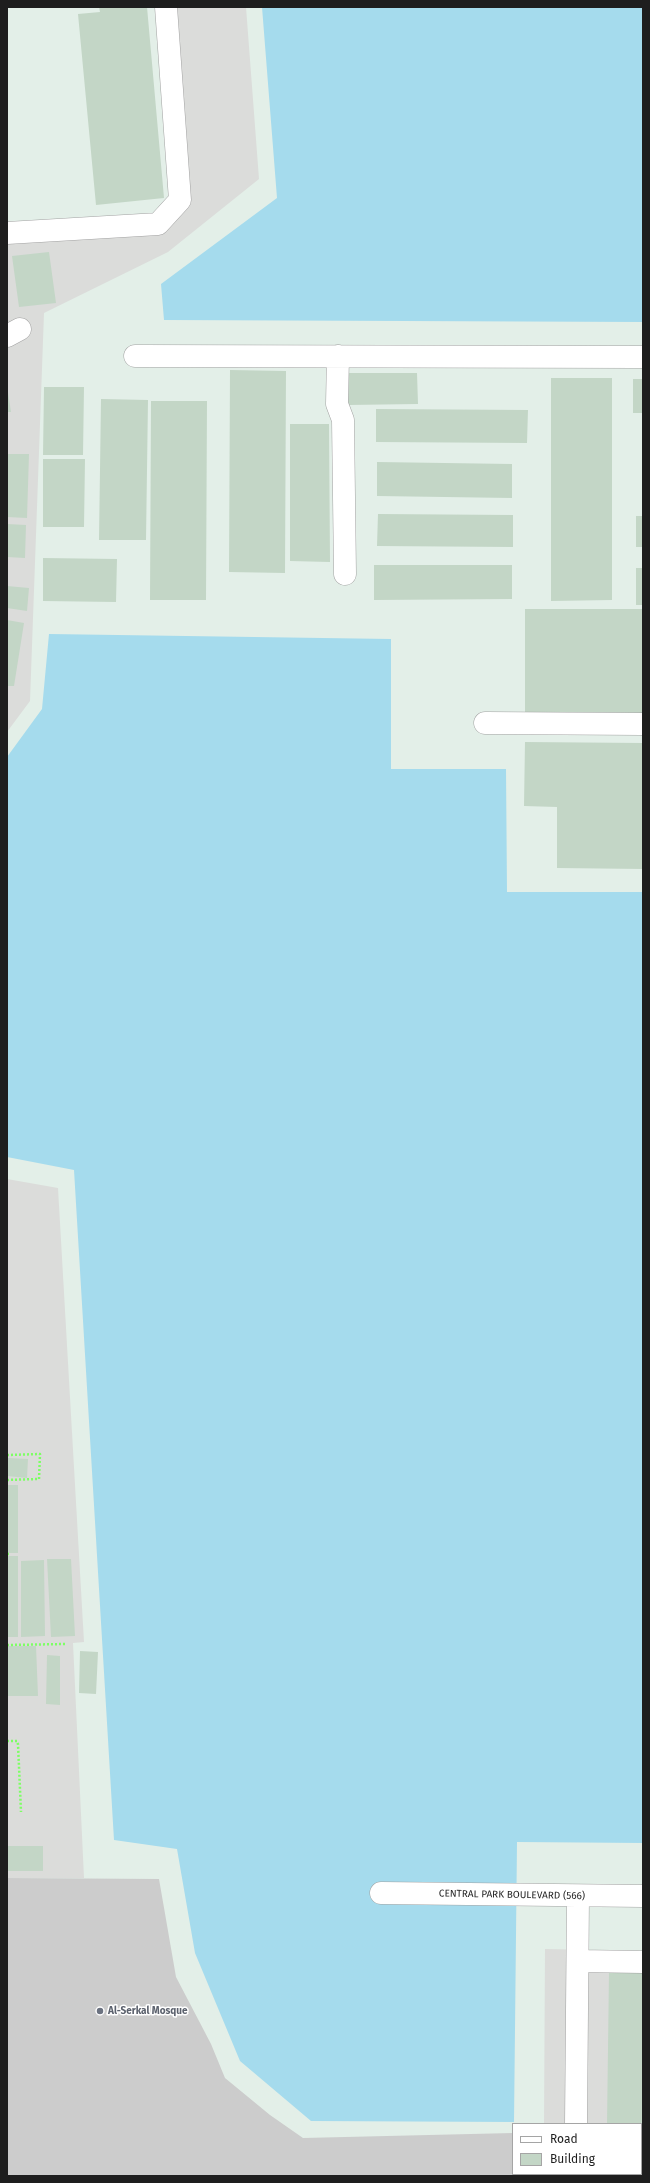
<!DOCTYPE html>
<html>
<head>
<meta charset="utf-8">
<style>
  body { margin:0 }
  #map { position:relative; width:650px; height:2183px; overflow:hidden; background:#e3efe8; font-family:"Fira Sans",sans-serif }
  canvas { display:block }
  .frame { position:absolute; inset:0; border:8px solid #1e1e1e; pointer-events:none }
  .legend { position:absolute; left:512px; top:2123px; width:130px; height:52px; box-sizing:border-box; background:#fff; border:1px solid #a5a5a5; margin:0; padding:5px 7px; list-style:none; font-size:12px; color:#1e1e1e }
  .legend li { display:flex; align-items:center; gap:8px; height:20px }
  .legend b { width:20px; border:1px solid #a5a5a5 }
</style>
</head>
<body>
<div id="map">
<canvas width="650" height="2183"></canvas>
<div class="frame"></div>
<ul class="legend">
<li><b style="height:5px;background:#fff"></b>Road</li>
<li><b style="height:11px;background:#c3d6c6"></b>Building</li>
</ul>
</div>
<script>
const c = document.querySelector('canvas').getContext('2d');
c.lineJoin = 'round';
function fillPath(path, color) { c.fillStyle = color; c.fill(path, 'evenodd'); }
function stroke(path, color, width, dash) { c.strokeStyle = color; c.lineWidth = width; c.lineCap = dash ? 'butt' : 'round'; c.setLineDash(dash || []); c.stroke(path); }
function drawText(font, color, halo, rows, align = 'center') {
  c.font = font + ' "Fira Sans",sans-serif'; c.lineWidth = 3; c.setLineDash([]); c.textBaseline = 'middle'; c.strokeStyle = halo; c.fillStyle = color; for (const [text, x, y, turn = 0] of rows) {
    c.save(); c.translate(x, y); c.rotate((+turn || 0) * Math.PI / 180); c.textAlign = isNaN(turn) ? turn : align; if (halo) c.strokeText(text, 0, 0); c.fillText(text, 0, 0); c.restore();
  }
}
fillPath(new Path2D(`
  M171,7H246L259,179L168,252L44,313L30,701L7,732V231L165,227L186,204Z
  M7,1179L58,1188L84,1642L73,1643L84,1878H7Z
  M545,1949L643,1951V2176H544V2174H641V2124H544Z`), '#dbdcda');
fillPath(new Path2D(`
  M7,1878L159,1879L176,1977L211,2044L225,2078L270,2115L303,2138L513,2133V2174H544V2176H7Z`), '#ccc');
fillPath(new Path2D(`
  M262,7H643V322L164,320L161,284L277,198Z
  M49,634L391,639V769H506L507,892H643V1843L517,1842L514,2122L311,2121L240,2061L195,1953L177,1849L114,1840L74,1170L7,1157V757L42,709Z`), '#a5dbed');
fillPath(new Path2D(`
  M99,7H147L164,198L96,205L78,14L100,12Z
  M49,252L56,303L19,307L12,256Z
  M230,370L286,371L285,573L229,572Z
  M348,373H417L418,404L348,405Z
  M551,378H612V600L551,601Z
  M633,379H643V413H633Z
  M7,386L11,412H7Z
  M44,387H84L83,455H43Z
  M101,399L148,400L146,540H99Z
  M151,401H207L206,600H150Z
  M376,409L528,410L527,443L376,442Z
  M290,424H329L330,562L290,561Z
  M7,454H29L27,518L7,517Z
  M43,459H85L84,527H43Z
  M377,462L512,464V498L377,496Z
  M378,514L513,515V547L377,546Z
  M636,516H643V547H636Z
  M7,524L26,525L25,558L7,557Z
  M43,558L117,559L116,602L43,601Z
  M374,565H512V599L374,600Z
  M636,568H643V605H636Z
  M7,586L29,588L27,611L7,608Z
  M525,609H643V713L525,712Z
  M7,620L24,623L14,686H7Z
  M525,742L643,743V869L557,868V807L524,806Z
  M8,1458L28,1459L27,1478L7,1476Z
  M7,1485H18V1553H7Z
  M7,1556H18V1637H7Z
  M47,1559H71L75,1636L51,1637Z
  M44,1560L45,1636L21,1637V1561Z
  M7,1646H36L38,1696H7Z
  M80,1651L98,1652L96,1694L79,1693Z
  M47,1655L60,1656V1705L46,1704Z
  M7,1846H43V1871H7Z
  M609,1972L643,1973V2176H606V2174H641V2124H607Z`), '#c3d6c6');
const minor = new Path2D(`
  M7,233L158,224L180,200L166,7
  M7,336L20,329
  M135,356L643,357
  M338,356L337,404L343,420L345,574
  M485,723L643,724
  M381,1893L643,1896
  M578,1961L643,1962
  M576,2124L578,1896
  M576,2176V2174`);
stroke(minor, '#a2a2a2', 23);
stroke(new Path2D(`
  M7,1455L40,1454L39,1479L7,1480
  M7,1554H9
  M7,1645L66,1644
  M7,1741H17L18,1744L21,1812`), '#7dff64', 2.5, [2, 2]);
stroke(minor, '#fff', 22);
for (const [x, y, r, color] of [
  [100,2011,4,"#6b7280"]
]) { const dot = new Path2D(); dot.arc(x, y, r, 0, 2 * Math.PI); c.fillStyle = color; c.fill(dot); stroke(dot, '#fff', 1.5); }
drawText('10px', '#1e1e1e', '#fff', [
  ["CENTRAL PARK BOULEVARD (566)",512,1895,1]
]);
drawText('bold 10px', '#5b616d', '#fff', [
  ["Al-Serkal Mosque",108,2011]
], 'left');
</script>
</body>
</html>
